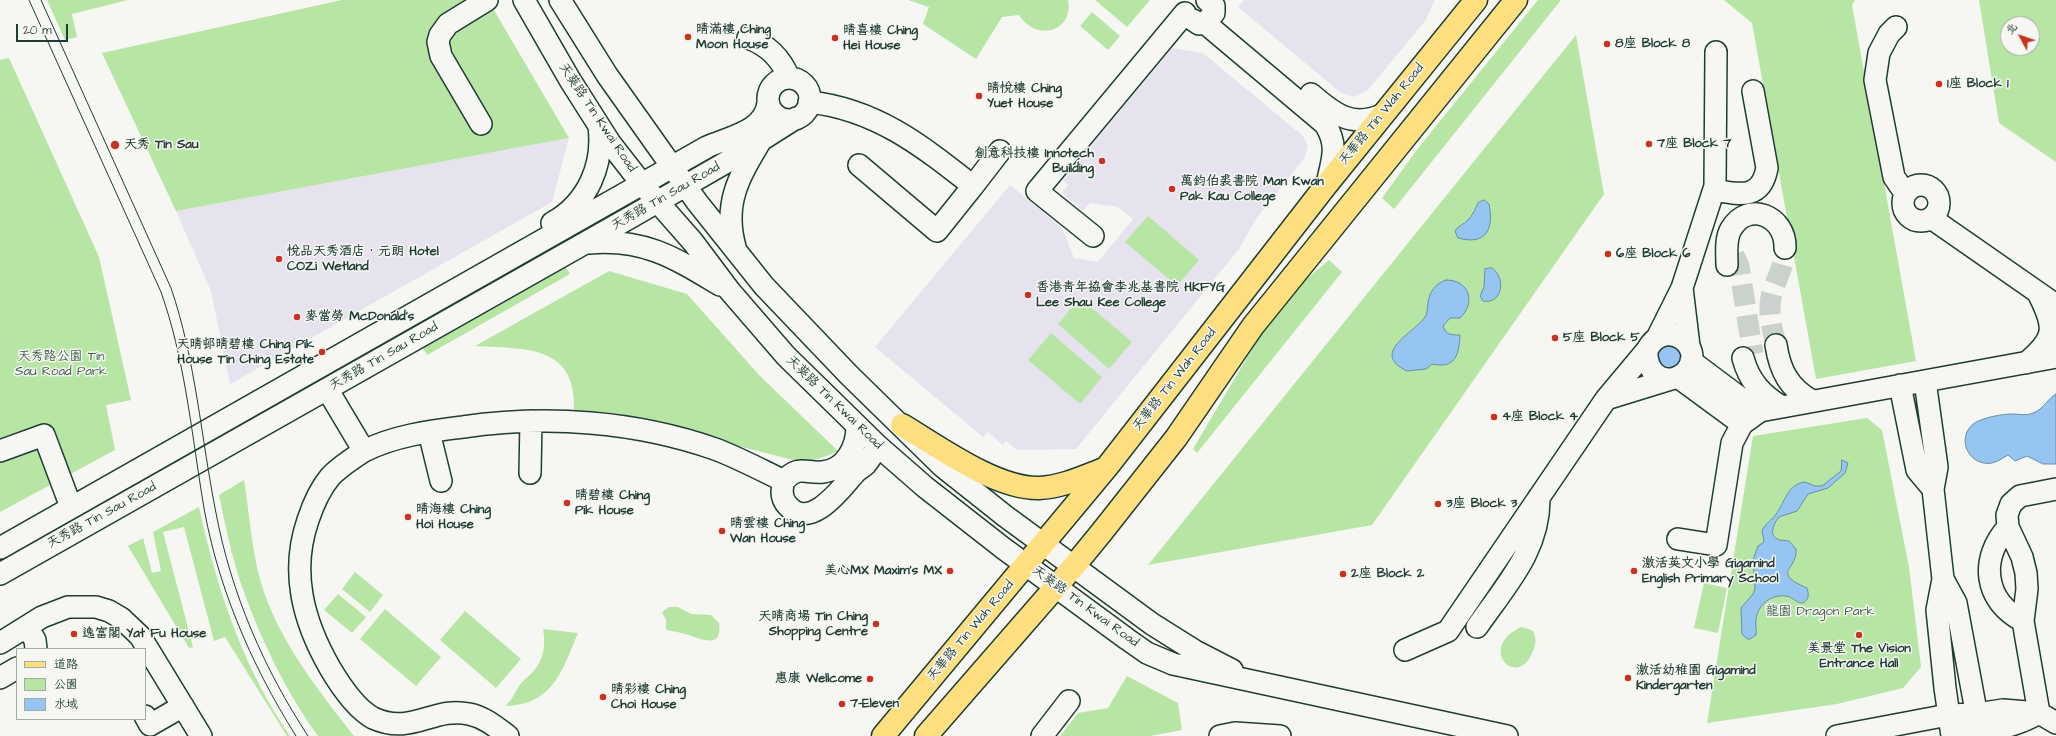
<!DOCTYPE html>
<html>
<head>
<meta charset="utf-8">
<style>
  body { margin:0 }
  #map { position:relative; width:2056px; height:736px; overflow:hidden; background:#f6f6f2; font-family:"Architects Daughter","LXGW WenKai TC",sans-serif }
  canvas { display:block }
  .legend { position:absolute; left:16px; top:648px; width:130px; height:72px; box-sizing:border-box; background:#f6f6f2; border:1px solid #a0aca6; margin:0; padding:5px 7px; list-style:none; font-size:12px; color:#1f3d34 }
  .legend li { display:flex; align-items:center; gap:8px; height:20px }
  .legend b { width:20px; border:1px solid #a0aca6 }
  .north { position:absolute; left:2000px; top:16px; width:40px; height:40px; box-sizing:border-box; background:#f6f6f2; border:1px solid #a0aca6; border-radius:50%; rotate:310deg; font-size:11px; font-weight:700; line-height:16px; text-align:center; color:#1f3d34 }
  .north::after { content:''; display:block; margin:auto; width:14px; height:18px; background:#c8321e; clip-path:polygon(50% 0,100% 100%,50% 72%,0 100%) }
  .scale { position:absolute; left:16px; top:24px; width:52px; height:18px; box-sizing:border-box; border:2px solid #1f3d34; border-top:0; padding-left:5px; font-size:12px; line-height:14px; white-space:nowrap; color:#1f3d34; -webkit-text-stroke:3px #f6f6f2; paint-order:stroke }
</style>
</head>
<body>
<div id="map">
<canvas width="2056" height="736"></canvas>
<ul class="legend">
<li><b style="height:5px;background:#fddf80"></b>道路</li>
<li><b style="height:11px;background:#b7e6a4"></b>公園</li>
<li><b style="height:11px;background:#97c5f1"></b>水域</li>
</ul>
<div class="north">北</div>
<div class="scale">20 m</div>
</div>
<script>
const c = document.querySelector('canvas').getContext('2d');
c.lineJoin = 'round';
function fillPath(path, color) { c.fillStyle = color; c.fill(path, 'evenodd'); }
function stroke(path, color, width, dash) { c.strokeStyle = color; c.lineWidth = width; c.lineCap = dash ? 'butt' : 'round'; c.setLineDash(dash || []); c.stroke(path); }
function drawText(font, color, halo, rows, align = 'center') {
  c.font = font + ' "Architects Daughter","LXGW WenKai TC",sans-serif'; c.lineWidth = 3; c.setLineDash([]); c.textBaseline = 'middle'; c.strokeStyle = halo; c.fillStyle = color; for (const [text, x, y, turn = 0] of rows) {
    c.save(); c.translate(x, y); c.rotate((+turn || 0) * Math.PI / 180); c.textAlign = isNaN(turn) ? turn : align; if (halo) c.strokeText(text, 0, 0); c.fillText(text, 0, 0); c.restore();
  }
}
fillPath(new Path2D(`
  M1244,0H1435L1425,21L1368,90L1354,97L1340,92L1238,7Z
  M1172,48L1203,53L1303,136L1308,146L1305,157L1256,219L1239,249L1076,449L1017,450L1006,441L1003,445L988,432L983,437L875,347L1010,185L1062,228L1074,258L1098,262L1133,219L1118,207L1090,203L1083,211L1062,193L1068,185L1063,180Z
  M569,138L552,202L230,384L211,291L176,211Z`), '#e6e3ef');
fillPath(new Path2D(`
  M47,0H128L72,14L77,37L65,40Z
  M342,0H488L569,138L176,211L102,53Z
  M908,0H1068C1074,31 1037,43 1019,15L1002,17L976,59L923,24L929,7Z
  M1095,0H1150L1127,27Z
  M1538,0H1561L1394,209L1382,198L1419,147Z
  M1724,0H1855L1852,5L1916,361L1816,379L1752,23Z
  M1979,0H2056V162L1999,123ZM2008,24H2032V48H2008Z
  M1092,12L1120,36L1108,50L1080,26Z
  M1576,35L1604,194L1372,525L1148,565Z
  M9,58L99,257L131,400L106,405L115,450L0,512V60Z
  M1148,216L1199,260L1177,286L1125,242Z
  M1329,260L1342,272L1197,453L1193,449L1264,329L1302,283Z
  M566,267L570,274L427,355L423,348Z
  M609,271L687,294L760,376L838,451C824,458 813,461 797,461L621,416L574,411C577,344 525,349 475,346Z
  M1080,298L1132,342L1109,369L1058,324Z
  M1051,333L1102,377L1080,404L1028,360Z
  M1867,418L1882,430L1909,567L1921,667L1903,688L1837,704L1707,723L1753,436Z
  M244,480C250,517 252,557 264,592C281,643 321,694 354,736H318C285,691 258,633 240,581C231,553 225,524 219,495Z
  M199,507C217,589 242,666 290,736H287L225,637L214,641L184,527L163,532L193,647L189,648L128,546L143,538L152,573L161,571L153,532Z
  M355,572L383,595L370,612L342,589Z
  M1704,583L1727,588L1718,633L1694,628Z
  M338,594L366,617L352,633L324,610Z
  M669,607H678L691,614L711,615L719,623C723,651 700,638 685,634C679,632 673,631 666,630V620L662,612Z
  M385,609L441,657L416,686L360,639Z
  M465,611L521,659L496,688L440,640Z
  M1521,627L1532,630C1537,637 1536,644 1533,651C1518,691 1476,648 1521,627Z
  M543,629L578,633C562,671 553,705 505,706C512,700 514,694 519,686C522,681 528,677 532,673C544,660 546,645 543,629Z
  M1127,676L1178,703L1182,730L1150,736H1060L1078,713L1108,708Z`), '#b7e6a4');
const water = new Path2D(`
  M1484,200L1489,204C1494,228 1487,246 1458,238L1455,231C1458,226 1464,224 1468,220C1473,215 1475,209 1478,203Z
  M1492,268C1507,278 1502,305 1483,301L1480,296L1484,287L1485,269Z
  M1446,280C1470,280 1476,303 1460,318H1450L1443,326C1446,335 1452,335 1460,335C1459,356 1455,369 1432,364L1426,369L1407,371C1367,352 1419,331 1426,315C1428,311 1427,306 1428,303C1429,292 1436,283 1446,280Z
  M1660,344L1680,345L1683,365L1665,373L1654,352Z
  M2056,394V464H2043L2027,456L2015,461L2008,455C2003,458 1997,462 1992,463C1970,467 1956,440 1972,425C1979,418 2002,414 2012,414C2020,414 2026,416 2033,413C2044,409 2047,399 2056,394Z
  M1842,460L1848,463L1845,473L1828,488L1808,494L1797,511L1779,517C1775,522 1768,534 1777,539C1780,541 1785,540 1789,541L1796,549C1798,570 1770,572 1807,588C1809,595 1809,599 1803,603C1796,603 1793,597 1786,596C1771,594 1758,605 1756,619C1755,625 1757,630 1756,635L1750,639H1747L1742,634L1741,608L1753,594L1755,588L1753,560L1758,546L1764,542L1762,530C1766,523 1773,519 1777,513C1785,501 1788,484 1805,482L1815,486H1822L1841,471Z`);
fillPath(water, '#97c5f1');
stroke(water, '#678fa5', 1);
stroke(new Path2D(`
  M1734,255L1739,266L1753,354
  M1776,345C1772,328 1767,311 1772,293C1777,277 1785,265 1785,248`), '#cbd1cc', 21, [21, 10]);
const minor = new Path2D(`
  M524,0L570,80L610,143L642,184L693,242L729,290L786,356L878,446L925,487L1003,548L1127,639L1147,653L1173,664L1507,736
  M560,0L607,75L697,202L764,286L849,375L942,466L1005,516L1152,624L1195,651L1232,670
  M1193,20L1199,24L1205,23L1214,13V6L1207,0
  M1205,23L1325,124C1339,146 1332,160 1327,184
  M1896,27L1889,34L1879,53L1875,80L1894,177L1905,193
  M748,38C768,45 781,58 789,78
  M768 99a21 21 0 1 1 42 0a21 21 0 1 1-42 0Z
  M1311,94C1334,114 1352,128 1382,115
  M809,102C876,109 922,146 973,186L937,231L859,165
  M481,124L441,56L438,42L440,35L448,24L487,0
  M1903 203a18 18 0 1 1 36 0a18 18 0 1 1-36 0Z
  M973,186L1000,151
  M1714,190C1738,194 1761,201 1767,168L1753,91
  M1931,218L2056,305
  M552,223C588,203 604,165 599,126
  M1093,236L1037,191L1185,13
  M589,243C644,238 675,258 720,285
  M735,247C723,203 739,177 761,140
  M1727,265C1727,254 1725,239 1731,229C1748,200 1786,216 1785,248
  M1682,288L1689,346
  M1657,338L1682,288L1715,186L1716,52
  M1776,345C1780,371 1789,388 1812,401
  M1743,358C1749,381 1762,395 1782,407
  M1691,361L1759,412
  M2026,363C2056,338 2056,328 2038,293
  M1678,377L1742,424
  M1925,381L1937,467L1933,489L1943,579L1937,610L1945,688L1952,736C1982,732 2012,729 2039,713
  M1900,385L1917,470L1933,489
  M327,389L364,451C352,459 339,467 330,477C320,489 313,505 308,520C290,572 303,621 330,668C340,685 355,708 373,718C412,736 433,706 469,714C484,717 496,727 508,736
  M1606,399L1671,379
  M857,426C857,447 846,469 823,472C806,474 799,464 784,481C781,490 781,499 788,506C810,531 841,489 854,474C857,470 862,468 866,464C870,459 874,452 878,446
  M429,432L441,481
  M0,451L44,435L71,507
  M364,451C394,436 429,431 463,427C547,415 635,421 715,449C739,458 761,470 784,481
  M530,473L531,421
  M2008,527C1979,559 1984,601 2023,621
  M1678,539L1716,545L1732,443L1742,424L1760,411L2056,357
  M0,548L707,147C729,137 766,131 768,102
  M0,574L631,217L725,163L796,118
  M1943,579L1956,603L1979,727
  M27,627L35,640L36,649
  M1477,627C1506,585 1540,550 1539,497
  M0,643L42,617L68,607H96L109,611L121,618L140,636L201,736
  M1405,650L1448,631L1606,399L1647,350C1665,316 1706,346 1687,370C1683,375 1677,378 1671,379C1654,380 1646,365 1647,350
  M0,678L17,668
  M2039,713L2023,621L2027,589L2026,573L2022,557L2008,527L2007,515L2011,504L2020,496L2056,489
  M145,716L150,725L183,706
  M1042,736L1069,701
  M1220,736L1235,733L1280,736
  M1837,736L1948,715L1977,714L2003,710L2039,713L2056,723`);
const major = new Path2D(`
  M902,425C939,447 996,489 1039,488C1062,487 1083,477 1104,469
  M883,736L1107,467L1327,184L1476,0
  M926,736L1074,566L1101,533L1176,438L1253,326L1516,0`);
stroke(minor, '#1f3d34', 24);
stroke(major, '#1f3d34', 25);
stroke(minor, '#f6f6f2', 21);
stroke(major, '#fddf80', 22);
stroke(new Path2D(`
  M29,0L161,292C184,357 191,427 202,496C215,581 250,663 296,736
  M41,0L171,288C196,361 201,438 216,513C231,593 264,669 308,736`), '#1f3d34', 1);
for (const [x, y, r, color] of [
  [688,37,4,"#c8321e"],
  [835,38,4,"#c8321e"],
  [1607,44,4,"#c8321e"],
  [1939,84,4,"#c8321e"],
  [979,96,4,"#c8321e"],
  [1649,144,4,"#c8321e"],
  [115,145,5,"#c8321e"],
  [1102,161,4,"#c8321e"],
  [1172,189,4,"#c8321e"],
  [1608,254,4,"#c8321e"],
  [279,259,4,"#c8321e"],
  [1028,295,4,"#c8321e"],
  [297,317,4,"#c8321e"],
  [1555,338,4,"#c8321e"],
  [322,352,4,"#c8321e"],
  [1494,417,4,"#c8321e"],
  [567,503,4,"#c8321e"],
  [1438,504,4,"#c8321e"],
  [408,517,4,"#c8321e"],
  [722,531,4,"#c8321e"],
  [950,571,4,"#c8321e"],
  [1634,571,4,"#c8321e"],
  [1343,574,4,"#c8321e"],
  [876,624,4,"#c8321e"],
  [74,634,4,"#c8321e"],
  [1859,635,4,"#c8321e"],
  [1628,678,4,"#c8321e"],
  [870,679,4,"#c8321e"],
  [603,697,4,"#c8321e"],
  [842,704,4,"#c8321e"]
]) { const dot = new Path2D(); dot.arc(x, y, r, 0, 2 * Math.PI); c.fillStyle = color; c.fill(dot); stroke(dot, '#f6f6f2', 1.5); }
drawText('bold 13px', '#1f3d34', '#f6f6f2', [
  ["晴滿樓 Ching",696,30],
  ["Moon House",696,45],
  ["晴喜樓 Ching",843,31],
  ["Hei House",843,46],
  ["8座 Block 8",1615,44],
  ["1座 Block 1",1947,84],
  ["晴悅樓 Ching",987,89],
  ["Yuet House",987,104],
  ["7座 Block 7",1657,144],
  ["天秀 Tin Sau",124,145],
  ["創意科技樓 Innotech",1094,154,"right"],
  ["Building",1094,169,"right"],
  ["萬鈞伯裘書院 Man Kwan",1180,182],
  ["Pak Kau College",1180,197],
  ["悦品天秀酒店‧元朗 Hotel",287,252],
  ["COZi Wetland",287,267],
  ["6座 Block 6",1616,254],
  ["香港青年拹會李兆基書院 HKFYG",1036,288],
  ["Lee Shau Kee College",1036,303],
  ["麥當勞 McDonald’s",305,317],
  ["5座 Block 5",1563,338],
  ["天晴邨晴碧樓 Ching Pik",314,345,"right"],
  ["House Tin Ching Estate",314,360,"right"],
  ["4座 Block 4",1502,417],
  ["晴碧樓 Ching",575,496],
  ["Pik House",575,511],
  ["3座 Block 3",1446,504],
  ["晴海樓 Ching",416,510],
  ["Hoi House",416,525],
  ["晴雲樓 Ching",730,524],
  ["Wan House",730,539],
  ["激活英文小學 Gigamind",1642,564],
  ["English Primary School",1642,579],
  ["美心MX Maxim's MX",942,571,"right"],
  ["2座 Block 2",1351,574],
  ["天晴商場 Tin Ching",868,617,"right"],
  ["Shopping Centre",868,632,"right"],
  ["逸富閣 Yat Fu House",82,634],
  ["美景堂 The Vision",1859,649,"center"],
  ["Entrance Hall",1859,664,"center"],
  ["激活幼稚園 Gigamind",1636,671],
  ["Kindergarten",1636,686],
  ["惠康 Wellcome",862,679,"right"],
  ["晴彩樓 Ching",611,690],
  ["Choi House",611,705],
  ["7-Eleven",850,704]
], 'left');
drawText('13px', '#1f3d34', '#f6f6f2', [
  ["天華路 Tin Wah Road",1382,115,-51],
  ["天葵路 Tin Kwai Road",597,118,56],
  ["天秀路 Tin Sau Road",666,197,-30],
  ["天秀路 Tin Sau Road",384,357,-30],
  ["天華路 Tin Wah Road",1175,380,-52],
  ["天葵路 Tin Kwai Road",834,403,44],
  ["天秀路 Tin Sau Road",102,516,-29],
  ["天葵路 Tin Kwai Road",1085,607,36],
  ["天華路 Tin Wah Road",971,631,-50]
]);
drawText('13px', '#3d5f4a', '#f6f6f2', [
  ["天秀路公園 Tin",61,357],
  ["Sau Road Park",61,372],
  ["龍園 Dragon Park",1820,612]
]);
</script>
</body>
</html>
